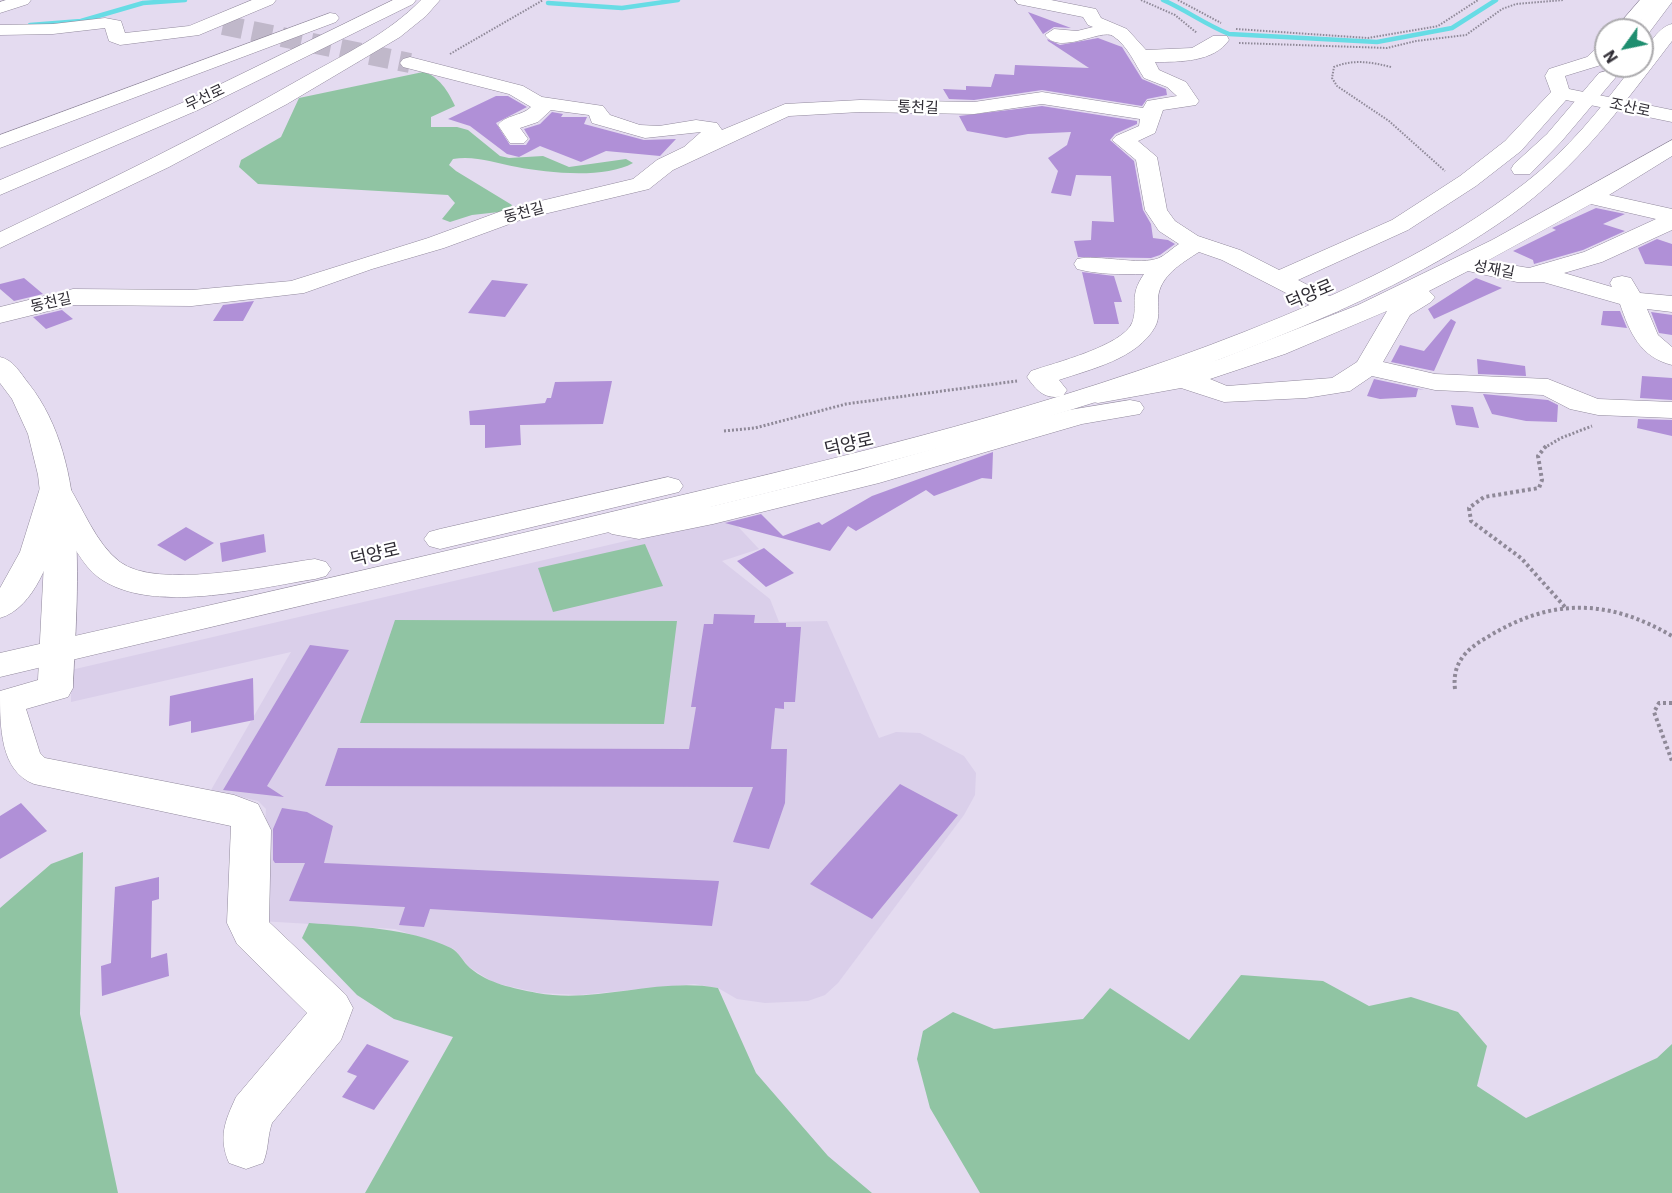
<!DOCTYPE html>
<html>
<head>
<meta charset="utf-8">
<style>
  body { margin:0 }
  #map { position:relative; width:1672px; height:1193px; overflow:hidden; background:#e4dbf0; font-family:"IBM Plex Sans",sans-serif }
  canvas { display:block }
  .north { position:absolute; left:1594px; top:18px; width:60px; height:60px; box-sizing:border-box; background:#fff; border:2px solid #acabae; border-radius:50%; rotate:237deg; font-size:16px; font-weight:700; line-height:24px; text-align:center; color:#2f2c34 }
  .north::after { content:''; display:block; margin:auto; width:21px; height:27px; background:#1e8e6f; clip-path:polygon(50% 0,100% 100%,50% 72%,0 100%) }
</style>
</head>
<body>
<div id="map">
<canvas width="1672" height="1193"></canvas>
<div class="north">N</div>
</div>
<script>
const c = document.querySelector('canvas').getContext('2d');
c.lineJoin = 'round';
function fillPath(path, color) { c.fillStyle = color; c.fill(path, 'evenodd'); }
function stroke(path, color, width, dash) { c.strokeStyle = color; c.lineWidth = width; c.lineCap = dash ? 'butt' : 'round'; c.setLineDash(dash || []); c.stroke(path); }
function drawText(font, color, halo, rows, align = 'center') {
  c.font = font + ' "IBM Plex Sans","Noto Sans KR",sans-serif'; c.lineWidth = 4.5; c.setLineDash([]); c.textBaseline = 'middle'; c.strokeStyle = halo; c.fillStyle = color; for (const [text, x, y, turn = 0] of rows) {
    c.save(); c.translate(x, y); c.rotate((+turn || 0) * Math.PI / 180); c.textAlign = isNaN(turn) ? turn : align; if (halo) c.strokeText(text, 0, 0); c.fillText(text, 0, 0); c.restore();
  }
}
fillPath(new Path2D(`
  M729,517L759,549L722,561L770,599L779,622L827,621L879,738L896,732L920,733L964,756L976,773L975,795L964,815L838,983L825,995L808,1001L765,1003L737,999L718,988L694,984L579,995L540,993L494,983L469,967L454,949L395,929L260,921L266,809L258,801L211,790L291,652L71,702V670Z`), '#dacfea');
fillPath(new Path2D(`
  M423,72C438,75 449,92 455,106L431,117V127H457L468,130L500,156L509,158L543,156L569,167L626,159L633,163C605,179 548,173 517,167C495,163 474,155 453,159L449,165L456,171L512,205L508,211L472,215L450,222L442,219L455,203L448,195L258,184L239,167L241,160L281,137L299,98Z
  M645,544L663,586L553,612L538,568Z
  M395,620L677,621L664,724L360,723Z
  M83,852L80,1014L118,1193H0V908L51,864Z
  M309,923C358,927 406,927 451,948C459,952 463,962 470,968C489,984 513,988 537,993C597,1004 658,977 718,988L756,1073L828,1156L872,1193H365L453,1037L394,1019L357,995L302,938Z
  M1241,975L1323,981L1369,1006L1411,997L1458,1012L1487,1046L1477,1086L1526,1118L1657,1058L1672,1044V1193H980L930,1108L917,1059L923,1031L953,1012L994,1029L1083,1019L1110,988L1189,1040Z`), '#90c4a3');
stroke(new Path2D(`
  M1163,0C1186,10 1206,25 1229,34L1377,42L1452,28L1496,0
  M548,3L622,8L678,0
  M30,25L81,21L143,3L185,0`), '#67dce5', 4.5);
fillPath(new Path2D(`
  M1028,12L1071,28L1054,27L1043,34Z
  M1098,38L1122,47L1142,79L1166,89L1167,95L1147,99L1142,106L1042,90L974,100L949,99L943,89L966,90V86L991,87L995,74L1014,75L1015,65L1089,68L1048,41L1047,39L1060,45Z
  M496,96H508L527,107L496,123L510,145H526L530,139L524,129L540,124L552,112L563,114L561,117H587L584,124L644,140L676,139L660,156L606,151L581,162L540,146L519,157L507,154L470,126L448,119Z
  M1042,106L1137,121V124L1115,134L1110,140L1134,161L1143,210L1151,224L1153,238L1168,240L1175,244L1160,255L1151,258L1078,257L1074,241L1091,240L1092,221L1114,222L1111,176L1076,175L1071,196L1051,193L1058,171L1048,158L1067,145L1071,132L1028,134L1006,138L967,131L959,116Z
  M1596,208L1625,214L1603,224L1625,231L1583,250L1534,264L1533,260L1513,251L1556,230L1552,228Z
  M1657,239L1672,244V266L1645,264L1638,248Z
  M1082,272L1114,276L1122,302H1114L1119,324H1094Z
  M24,278L43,294L14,301L0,289V284Z
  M1476,278L1502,288L1434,319L1428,309Z
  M492,280L528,284L505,317L468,313Z
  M254,301L243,321H213L223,305Z
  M62,310L73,319L46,329L33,317Z
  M1603,311H1620L1627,328L1601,325Z
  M1651,312L1672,315V335L1659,333Z
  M1451,319L1456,322L1434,371L1391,362L1400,345L1424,351Z
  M1477,359L1525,366L1526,376L1478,374Z
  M1642,376L1672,378V400L1640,398Z
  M1374,379L1425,390L1418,389L1416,397L1380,399L1367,396Z
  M612,381L603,424L520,425L521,445L485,448V425H470L469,411L545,403L547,398H551L555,382Z
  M1483,394L1548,400L1558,405L1557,422L1526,421L1492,414Z
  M1451,405L1473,407L1479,428L1456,425Z
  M1638,419L1672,420V436L1637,428Z
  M993,452L992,479L982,478L934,496L926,490L856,531L848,526L830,551L725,523L761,514L783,536L819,522L822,525L872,496Z
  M186,527L214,543L185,561L157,545Z
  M264,534L266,552L222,562L220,543Z
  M764,548L794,573L766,587L737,561Z
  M714,614L755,615L754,623H786V627H801L795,702H784V709L775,708L771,749H787L785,803L769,849L733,842L753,787L325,786L338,748L689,749L696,707H691L704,624H713Z
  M310,645L349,650L267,786L284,797L223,790Z
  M253,678L254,720L191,733V721L169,726L170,696Z
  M900,784L958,815L872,919L810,884Z
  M21,803L47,831L0,859V816Z
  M282,808L307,812L333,826L324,863L719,881L712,926L430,909L424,927L399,925L405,907L289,901L305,863H275L273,860V829Z
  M159,877V899L152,901L151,958L167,953L169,976L102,996L101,966L111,963L115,887Z
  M367,1044L409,1061L374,1110L342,1097L357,1076L347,1072Z`), '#b090d7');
stroke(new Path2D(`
  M223,25L410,63`), '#c0b8ca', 20, [20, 10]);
const minor = new Path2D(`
  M6,0H31L28,4L0,13V2Z
  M252,0H276L273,4L199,35L120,45L109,41L105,28L53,34L0,35V25L53,24L105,18L121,21L125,33L189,26Z
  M393,0H416L413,4L198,110L0,195V180L184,102Z
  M421,0H440L426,16L400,37L287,104L169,167L0,248V232C103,183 205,134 304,77C345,54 388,34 421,0Z
  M1015,0H1051L1096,9L1101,18L1127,29L1146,50L1192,48L1213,36H1227L1229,40C1214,62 1180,62 1155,62L1159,70L1186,82L1199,101L1196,105L1163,110L1155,133L1138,141L1157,157L1167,210L1175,221L1198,236L1240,250L1279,270L1392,220L1460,176L1505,141L1551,92L1545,76L1549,69L1587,57L1599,46L1606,44V60L1601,65L1565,76L1569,89L1672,110V122L1566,100L1521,151L1476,186L1408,230L1298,280L1339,301L1343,306L1339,311L1330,314L1321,311L1222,260L1199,252C1182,263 1159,276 1158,299C1158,309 1160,318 1155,327C1137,359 1091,369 1059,380L1067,390L1063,396C1045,400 1037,391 1027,377L1031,371C1054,363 1122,346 1132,323C1139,305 1128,297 1144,274C1121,274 1100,275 1077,269L1074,264L1077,259C1098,254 1140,266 1159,258C1166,255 1172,248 1179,244L1159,231L1145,210L1136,160L1112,140L1116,136L1139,126L1140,119L1042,104L974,114L860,112L789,116L673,170L649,189L523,219L444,248L372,269L304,293L192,306L73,305L0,323V307L73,289L192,290L291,281L428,238L507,209L633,179L657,160L684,147L701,132L645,138L592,123L589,115L551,110L538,122L520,128L528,139L524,143H510L498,125C505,115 522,116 531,107L509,94L403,67L400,63L403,59L410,57L523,86L542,97L603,106L610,115L640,125L659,126L696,120L717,123L722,130L785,104L860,100L974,102L1042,92L1143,108L1147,101L1177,96L1167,87L1144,78C1135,64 1128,46 1113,36C1101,28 1060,56 1045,35L1054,29L1077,31L1093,27L1088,25L1083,17L1018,4Z
  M1640,0H1658L1633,30H1614Z
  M330,13L336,14L339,18L336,22L0,148V135Z
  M1672,140V156L1609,195L1672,209V230L1602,262L1564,273L1612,287L1610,283L1613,278L1622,276L1631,278L1640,293L1672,296V312L1647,309L1658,335L1672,347V365C1640,357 1630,333 1620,304L1543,282H1517L1468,271L1429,291L1435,297L1431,302L1410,315L1383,362L1435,374L1548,379L1598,399L1672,402V418L1598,415L1570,409L1543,395L1435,390L1372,376L1350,391L1306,398L1224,402L1181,388L1098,403L1088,401L1084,395L1088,389L1161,376L1165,370L1175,368L1183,370L1220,359L1358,305L1492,240ZM1591,204L1656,219L1584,252L1529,268L1487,261ZM1387,311L1357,362L1332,378L1227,386L1210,379L1285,354Z
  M0,357C14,360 20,373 29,384C91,463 77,594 73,688L68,697L26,709L40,753L45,758L234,795L258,804L271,830L269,922L346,995L353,1008L341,1040L272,1123C267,1137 269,1149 263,1163L246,1169L229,1163C218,1137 225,1121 236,1097L307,1013L237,944L227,923L231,826L34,784C0,771 0,727 0,691L38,680L44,562L43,518L38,475L28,434L12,399L0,383Z
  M1130,400L1140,402L1144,408L1140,414L1082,424L879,483L713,524L639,539L612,534L602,529L597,522L602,515L613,512L639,519L713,506L859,470L1069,410Z`);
const major = new Path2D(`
  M1656,0H1672V2L1648,34L1642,35V30H1633Z
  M1672,24V41C1623,105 1577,168 1511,215C1436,268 1352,307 1267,341C1105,406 936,450 767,493C512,557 256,616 0,677V653C219,603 438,554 657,501C855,454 1054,407 1244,332C1343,293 1441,248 1525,183C1568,150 1601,108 1633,66H1642C1642,52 1657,27 1672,24Z
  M1606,71L1616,77L1561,142L1530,174H1514L1511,169L1514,164L1547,134L1599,73Z
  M668,477L679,480L683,486L679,492L440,549L429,546L424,539L429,532L440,529Z
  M55,479L66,482C83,507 95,543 120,562C157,590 269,565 315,559L326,562L331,569L326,576L315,579C256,588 150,616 98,577C82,565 71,541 61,524C51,556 35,608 0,618V588L20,552L40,488L44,482Z`);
stroke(minor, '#91899c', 1);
stroke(major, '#91899c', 1);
stroke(new Path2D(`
  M1141,0L1175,15L1197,33
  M1178,0L1221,23
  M1236,29L1368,38L1438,26L1478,0
  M1239,43L1387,48L1416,41L1466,35L1502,9L1516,4L1563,0
  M450,54L543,0
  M1391,67C1371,62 1353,59 1334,67L1332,78L1337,86L1389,121L1445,171`), '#8f8998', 2, [1.5, 1.5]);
stroke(new Path2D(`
  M724,431L755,428L846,404L1017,381
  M1544,448L1561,438L1592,426`), '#8f8998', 3, [2, 2]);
stroke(new Path2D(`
  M1546,446L1538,456L1542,480L1539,488L1484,497L1469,508L1471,521L1521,558L1565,607
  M1455,689C1452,664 1465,650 1486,638C1550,598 1607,598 1672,636
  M1672,703H1659L1654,712L1672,761`), '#8f8998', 4, [3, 3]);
fillPath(minor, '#fff');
fillPath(major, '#fff');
drawText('15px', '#2f2c34', '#fff', [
  ["무선로",205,98,-25],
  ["통천길",918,108,2],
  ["조산로",1630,108,12],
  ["동천길",524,213,-15],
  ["성재길",1494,270,11],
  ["동천길",51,303,-13]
]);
drawText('18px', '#2f2c34', '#fff', [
  ["덕양로",1310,295,-23],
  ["덕양로",849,445,-13],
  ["덕양로",375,555,-13]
]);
</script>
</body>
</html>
